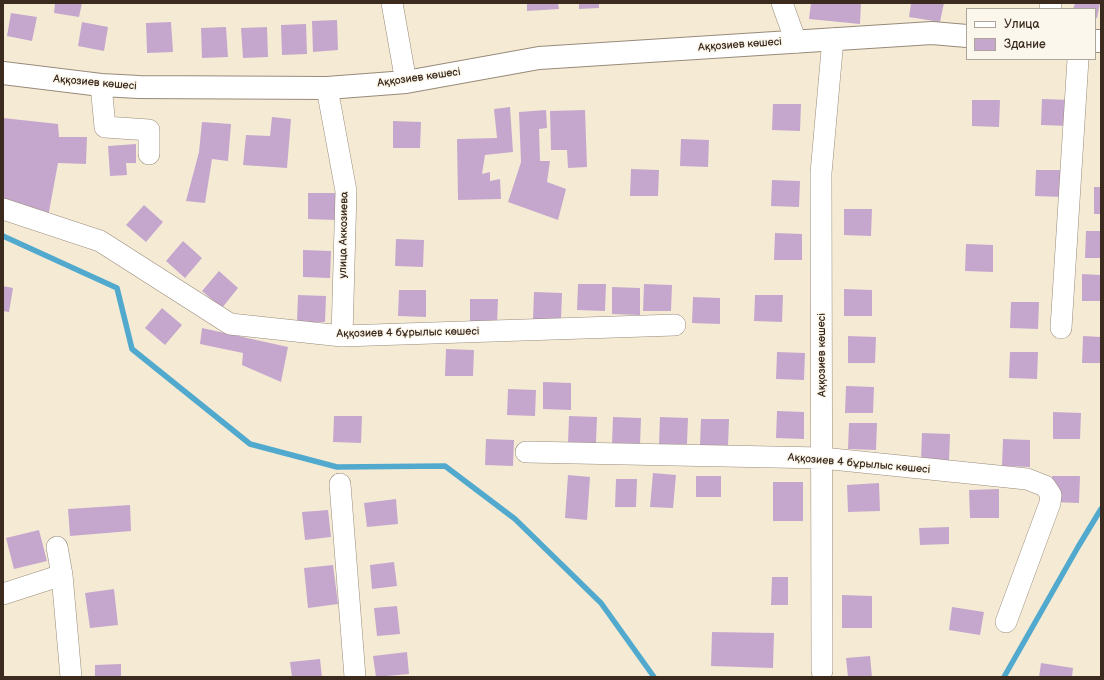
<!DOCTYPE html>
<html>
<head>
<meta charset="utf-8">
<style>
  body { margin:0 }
  #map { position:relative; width:1104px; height:680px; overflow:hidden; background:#f5ebd5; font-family:"Balsamiq Sans",sans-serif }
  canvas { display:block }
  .frame { position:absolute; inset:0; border:4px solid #3b2a1e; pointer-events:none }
  .legend { position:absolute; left:966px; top:8px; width:130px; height:52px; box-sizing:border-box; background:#fbf7ec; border:1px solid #aea59a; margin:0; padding:5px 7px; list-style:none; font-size:12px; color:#3b2a1e }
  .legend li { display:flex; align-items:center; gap:8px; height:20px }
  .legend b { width:20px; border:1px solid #aea59a }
</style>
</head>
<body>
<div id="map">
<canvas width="1104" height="680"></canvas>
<div class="frame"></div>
<ul class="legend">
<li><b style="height:5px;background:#fff"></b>Улица</li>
<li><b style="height:11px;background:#c5a7ce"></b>Здание</li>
</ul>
</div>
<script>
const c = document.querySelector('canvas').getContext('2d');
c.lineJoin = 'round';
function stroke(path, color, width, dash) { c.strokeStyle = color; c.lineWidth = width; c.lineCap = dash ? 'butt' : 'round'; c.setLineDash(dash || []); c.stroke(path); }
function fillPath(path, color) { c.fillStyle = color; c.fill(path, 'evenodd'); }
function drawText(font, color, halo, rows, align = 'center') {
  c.font = font + ' "Balsamiq Sans",sans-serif'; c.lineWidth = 3; c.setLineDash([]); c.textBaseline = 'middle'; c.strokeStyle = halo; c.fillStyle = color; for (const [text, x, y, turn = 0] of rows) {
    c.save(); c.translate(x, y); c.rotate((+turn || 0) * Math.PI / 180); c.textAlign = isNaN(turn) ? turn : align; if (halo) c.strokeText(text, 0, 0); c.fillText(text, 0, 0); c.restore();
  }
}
stroke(new Path2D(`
  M3,236L117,288L132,349L250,444L337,467L445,466L515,519L601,603L654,677
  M1004,677L1078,547L1101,509`), '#51a9ce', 5.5);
fillPath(new Path2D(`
  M55,3H82L79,17L54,13Z
  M527,3H558L559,9L527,11Z
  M579,3H599V8L579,9Z
  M811,3H861L860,24L809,19Z
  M911,3H944L940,22L909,17Z
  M1075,3H1100L1097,18H1095V9H1073Z
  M11,13L37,17L32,41L7,36Z
  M337,20L338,50L313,52L312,21Z
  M82,22L108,27L104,51L78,46Z
  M171,22L173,52L147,53L146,23Z
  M306,24L307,54L282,55L281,25Z
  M226,27L228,57L202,58L201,28Z
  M267,27L268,57L243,58L241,28Z
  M1042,99L1070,100L1069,126L1041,125Z
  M972,100H1000L999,127L972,126Z
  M773,104H801L800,131L772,130Z
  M510,107L513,152L485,155L482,174L490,172V181L500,179L501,199L458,200L457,139L497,138L494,109Z
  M546,110L547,128L539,129L540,161H550L547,182L566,189L558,220L508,202L521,162L519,112Z
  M585,110L587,167L568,168L567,150H551L550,111Z
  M272,117L291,119L287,168L243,165L246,135L270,136Z
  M3,118L58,124L59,137H87L86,164L58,163L48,217L3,200Z
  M393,121L421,122L420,148H393Z
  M202,122L231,124L228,161L212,159L205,203L186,201L199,152Z
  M681,139L709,140L708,167L680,166Z
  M136,144V163H126L127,175L110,176L108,146Z
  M631,169L659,170L658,196H630Z
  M1036,170H1063V197L1035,196Z
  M772,180L800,181L799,207L771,206Z
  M1094,187H1101V214H1094Z
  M308,193H336L335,220L308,219Z
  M144,205L163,222L146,242L126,225Z
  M844,209H872L871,236L844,235Z
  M1086,231H1101V258H1085Z
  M775,233L802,234V260H774Z
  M396,239L424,240L423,267L395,266Z
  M183,241L202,258L185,278L166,261Z
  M966,244L993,245V272L965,271Z
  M303,250L331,251L330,278L303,277Z
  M219,271L238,288L222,308L202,291Z
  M1082,274L1101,275V301H1082Z
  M578,284H606L605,311L577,310Z
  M644,284L672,285L671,311H643Z
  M3,286L13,288L9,312L3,311Z
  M612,287L640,288V315L612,314Z
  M844,289L872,290V316H844Z
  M399,290H426V317L398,316Z
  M534,292L562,293L561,320L533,319Z
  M298,295L326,296L325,322H297Z
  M755,295H783L782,322L754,321Z
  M693,297L720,298V324L692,323Z
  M470,299H498L497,326L470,325Z
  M1011,302H1039L1038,329L1010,328Z
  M162,308L182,325L165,345L145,328Z
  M202,328L288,347L281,382L242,365L243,353L200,344Z
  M848,336L876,337L875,363H848Z
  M1083,336L1101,337V363H1082Z
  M446,349L474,350L473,376H445Z
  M777,352L805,353L804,380L776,379Z
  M1010,352H1038L1037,379L1009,378Z
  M543,382L571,383V410L543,409Z
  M846,386L874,387L873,413H845Z
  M508,389L536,390L535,416L507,415Z
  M777,411L804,412V439L776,438Z
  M1053,412L1081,413L1080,439H1053Z
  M334,416H362L361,443L333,442Z
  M569,416L597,417L596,443H568Z
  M613,417L641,418L640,445L612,444Z
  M660,417L688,418L687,444H659Z
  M701,419H729L728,446L700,445Z
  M849,423H877L876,450L848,449Z
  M922,433L950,434L949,461L921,460Z
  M486,439L514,440L513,466L485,465Z
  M1003,439L1030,440V467L1002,466Z
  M653,473L676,475L673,508L650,507Z
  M568,475L590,477L587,520L565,518Z
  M696,476H721V497H696Z
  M1052,476H1080L1079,503L1051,502Z
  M616,479H637L636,507H615Z
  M773,482H803V521H773Z
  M879,483L880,511L848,512L847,485Z
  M999,489V518H970L969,490Z
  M396,499L398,524L367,527L364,503Z
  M130,505L131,531L70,536L68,509Z
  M328,510L331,537L305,540L302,512Z
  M949,527V544L920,545L919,528Z
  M39,530L47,561L14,569L6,538Z
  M394,562L397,586L372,589L370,565Z
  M333,565L338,604L308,608L304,568Z
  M772,577H788V605H771Z
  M114,589L118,625L90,628L85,593Z
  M842,595L872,596V628H842Z
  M397,606L400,634L377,636L374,608Z
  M952,607L984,612L980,635L949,630Z
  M712,632L774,633L773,668L711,666Z
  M407,652L409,674L376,677L373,656Z
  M870,656L872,677H848L846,658Z
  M320,659L322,677H292L290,662Z
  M1041,663L1073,668L1072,677H1039Z
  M121,664V677H95V665Z`), '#c5a7ce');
const minor = new Path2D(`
  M392,3L406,82
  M782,3L796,42
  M1050,9L1051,3
  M101,85L105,127L149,130V154
  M327,88L346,191L342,336
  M3,209L100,241L230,324L342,336L675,325
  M1061,328L1078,59
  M526,452L822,458L1027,479L1045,486L1051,495L1050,503L1006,622
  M340,484L355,677
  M57,547L62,575L71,677
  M3,594L62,575
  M822,671L821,173L833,39`);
const major = new Path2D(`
  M1095,41H1101
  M3,73L101,85L139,87L327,88L406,82L539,58L932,33L967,36`);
stroke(minor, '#988a7a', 22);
stroke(major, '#988a7a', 24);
stroke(minor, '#fff', 21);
stroke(major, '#fff', 22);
drawText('11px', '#3b2a1e', '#fbf7ec', [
  ["Аққозиев көшесі",740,45,-4],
  ["Аққозиев көшесі",419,78,-8],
  ["Аққозиев көшесі",95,83,5],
  ["улица Аккозиева",344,235,-89],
  ["Аққозиев 4 бұрылыс көшесі",408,333,-1],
  ["Аққозиев көшесі",822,355,-90],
  ["Аққозиев 4 бұрылыс көшесі",859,464,5]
]);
</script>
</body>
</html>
